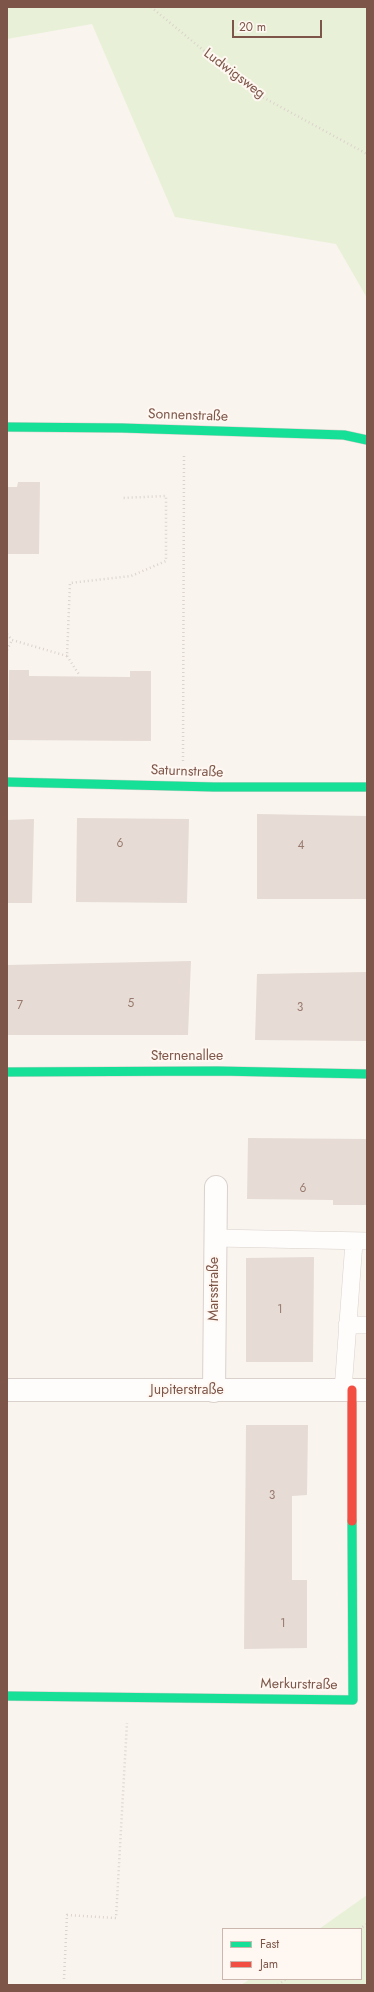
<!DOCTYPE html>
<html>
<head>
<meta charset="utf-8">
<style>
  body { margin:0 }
  #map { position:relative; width:374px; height:1992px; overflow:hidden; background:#f9f4ee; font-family:Jost,sans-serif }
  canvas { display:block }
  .frame { position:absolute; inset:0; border:8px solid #7d5649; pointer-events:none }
  .legend { position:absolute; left:222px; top:1928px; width:140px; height:52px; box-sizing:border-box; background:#fff8f2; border:1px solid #cbb7ae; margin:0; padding:5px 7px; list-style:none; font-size:12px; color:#7d5649 }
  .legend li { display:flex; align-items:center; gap:8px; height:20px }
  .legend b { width:20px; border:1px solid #cbb7ae }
  .scale { position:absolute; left:232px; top:20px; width:90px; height:18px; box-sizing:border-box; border:2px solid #7d5649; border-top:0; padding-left:5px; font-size:12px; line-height:14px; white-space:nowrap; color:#7d5649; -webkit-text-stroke:3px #fff8f2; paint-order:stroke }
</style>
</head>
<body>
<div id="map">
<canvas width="374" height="1992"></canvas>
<div class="frame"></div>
<ul class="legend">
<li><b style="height:5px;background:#16e098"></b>Fast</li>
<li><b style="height:5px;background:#f24e42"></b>Jam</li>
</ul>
<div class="scale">20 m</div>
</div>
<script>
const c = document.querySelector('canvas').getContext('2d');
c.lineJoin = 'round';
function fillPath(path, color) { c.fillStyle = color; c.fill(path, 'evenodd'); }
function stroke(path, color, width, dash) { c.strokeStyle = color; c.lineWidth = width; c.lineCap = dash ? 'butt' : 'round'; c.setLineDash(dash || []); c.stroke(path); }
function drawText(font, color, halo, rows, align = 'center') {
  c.font = font + ' Jost,sans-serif'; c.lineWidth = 4; c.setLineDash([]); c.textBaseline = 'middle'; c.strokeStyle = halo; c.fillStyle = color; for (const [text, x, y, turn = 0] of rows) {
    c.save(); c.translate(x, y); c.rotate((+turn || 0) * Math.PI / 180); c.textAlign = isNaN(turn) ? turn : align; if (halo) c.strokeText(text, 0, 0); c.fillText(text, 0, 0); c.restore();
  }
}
fillPath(new Path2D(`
  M7,7H367V298L336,244L175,217L92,24L7,39Z
  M367,1895V1985H241L250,1979H361V1929H319Z`), '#e8f1d7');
fillPath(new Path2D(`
  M18,482H40L39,554H7V487H17Z
  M9,670H29V676L130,677V671H151V741L8,740Z
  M257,814L367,816V899H257Z
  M77,818L189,819L187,903L76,902Z
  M34,819L32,903H7V820Z
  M191,961L188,1035H7V965Z
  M367,972V1041L255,1040L257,974Z
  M248,1138L367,1139V1205H333V1200L247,1199Z
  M314,1257L313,1362H246V1258Z
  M246,1425H308L307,1495L292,1496V1580H307V1648L244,1649Z`), '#e6dbd5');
const lane = new Path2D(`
  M215,1238L367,1241
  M347,1325H367
  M343,1390L354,1242`);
const street = new Path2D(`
  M7,1390H367
  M214,1391L216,1187`);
const fast = new Path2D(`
  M7,427L122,428L344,435L367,440
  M7,782L214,787H367
  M7,1072L218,1071L367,1074
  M7,1696L353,1700L352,1521`);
const jam = new Path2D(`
  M352,1390V1521`);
stroke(lane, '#dad1cc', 18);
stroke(street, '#dad1cc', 24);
stroke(fast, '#d9cfca', 10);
stroke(jam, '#d9cfca', 10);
stroke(new Path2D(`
  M151,7L255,93L367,154
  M7,634L12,640L67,656L70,583L131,576L166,561V496L121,498
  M7,650L12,640
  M67,656L80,676
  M183,761L184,456
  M359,1929L367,1924
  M64,1979L67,1915L116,1918L127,1723
  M278,1985L286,1979`), '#dcd2ce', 2.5, [1, 3]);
stroke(lane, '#fefdfc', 17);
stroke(street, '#fefdfc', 22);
stroke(fast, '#16e098', 9);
stroke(jam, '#f24e42', 9);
drawText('12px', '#997a6e', null, [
  ["6",120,844],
  ["4",301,846],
  ["5",131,1004],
  ["7",20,1006],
  ["3",300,1008],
  ["6",303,1189],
  ["1",280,1310],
  ["3",272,1496],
  ["1",283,1624]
]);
drawText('14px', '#7d5649', '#fff8f2', [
  ["Ludwigsweg",234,74,37],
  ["Sonnenstraße",188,416,2],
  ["Saturnstraße",187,772,2],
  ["Sternenallee",187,1057],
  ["Marsstraße",215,1289,-90],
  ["Jupiterstraße",187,1391],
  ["Merkurstraße",299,1685,1]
]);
</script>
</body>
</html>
